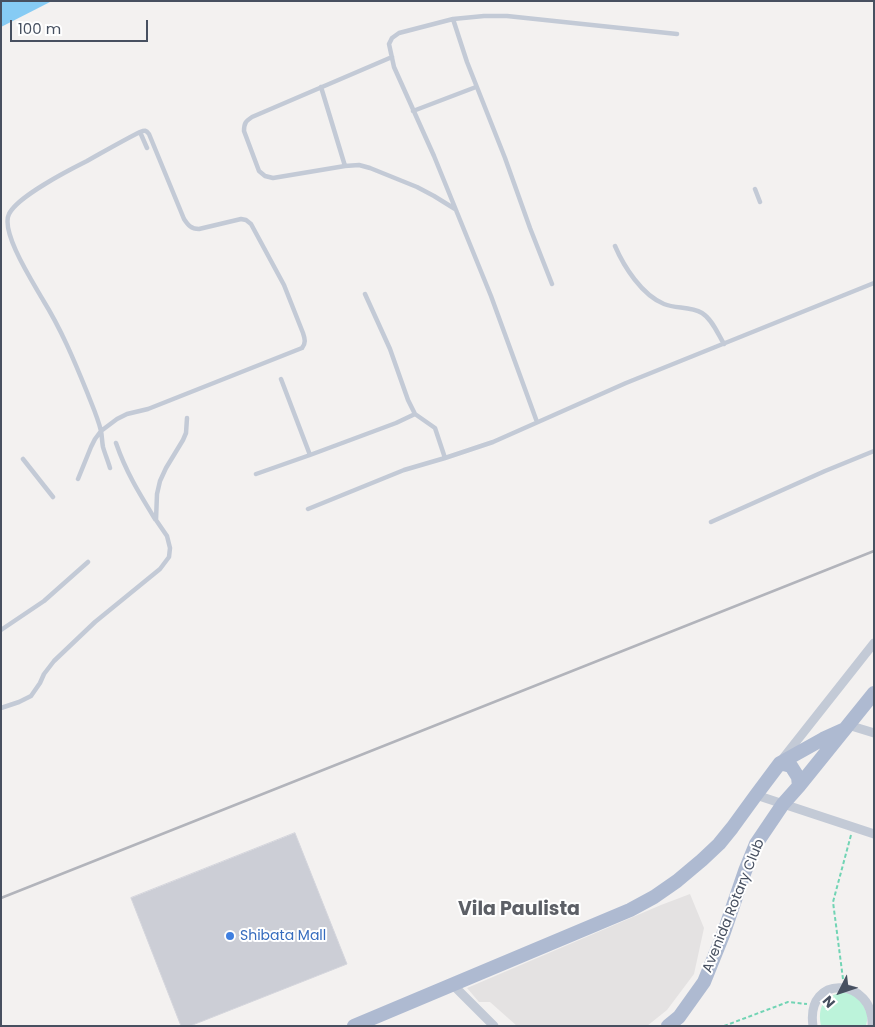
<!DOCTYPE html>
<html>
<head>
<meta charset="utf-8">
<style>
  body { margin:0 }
  #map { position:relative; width:875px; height:1027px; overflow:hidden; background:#f3f1f0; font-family:Poppins,sans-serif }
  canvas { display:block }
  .frame { position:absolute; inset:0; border:2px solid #475060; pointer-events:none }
  .north { position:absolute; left:815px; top:967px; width:50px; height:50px; -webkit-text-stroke:4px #fff; paint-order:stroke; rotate:229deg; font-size:14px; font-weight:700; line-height:20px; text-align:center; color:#475060 }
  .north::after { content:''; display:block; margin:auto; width:18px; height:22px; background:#475060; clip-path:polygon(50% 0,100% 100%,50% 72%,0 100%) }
  .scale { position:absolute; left:10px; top:20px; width:138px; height:22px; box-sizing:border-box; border:2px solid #475060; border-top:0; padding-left:6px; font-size:15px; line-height:18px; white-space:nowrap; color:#475060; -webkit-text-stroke:4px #fff; paint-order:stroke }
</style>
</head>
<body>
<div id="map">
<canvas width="875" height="1027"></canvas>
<div class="frame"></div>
<div class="north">N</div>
<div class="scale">100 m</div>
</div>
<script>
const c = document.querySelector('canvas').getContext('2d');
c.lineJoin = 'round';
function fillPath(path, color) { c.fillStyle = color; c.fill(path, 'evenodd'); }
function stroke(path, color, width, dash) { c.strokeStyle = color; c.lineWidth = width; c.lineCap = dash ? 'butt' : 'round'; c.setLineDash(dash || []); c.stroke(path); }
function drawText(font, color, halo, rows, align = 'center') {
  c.font = font + ' Poppins,sans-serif'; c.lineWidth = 4; c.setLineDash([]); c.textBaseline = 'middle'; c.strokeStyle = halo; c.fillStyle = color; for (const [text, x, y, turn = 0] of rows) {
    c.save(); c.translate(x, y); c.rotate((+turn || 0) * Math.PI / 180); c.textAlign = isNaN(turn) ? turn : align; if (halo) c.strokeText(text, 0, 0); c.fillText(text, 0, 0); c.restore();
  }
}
fillPath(new Path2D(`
  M690,894L704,928L694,974L667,1010L647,1026H517L490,1002H479L467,988L661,905Z`), '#e4e2e2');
fillPath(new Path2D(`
  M843,992L852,993L860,998L868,1015L866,1026H821C817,1007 824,996 843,992Z`), '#bcf3da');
fillPath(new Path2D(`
  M1,1H52L1,27Z`), '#86cbf4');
const building = new Path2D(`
  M295,833L347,964L190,1026H181L131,898Z`);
fillPath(building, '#ccced6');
stroke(building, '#d4d5dc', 1);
stroke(new Path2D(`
  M843,979L833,902L851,835
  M724,1026L788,1002L807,1004`), '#71d4b4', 2, [4, 2.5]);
stroke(new Path2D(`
  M453,19L467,62L505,158L530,228L552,284
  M392,57L252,117C246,121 244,123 244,131L259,171L265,176L273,178L345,166L359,165L370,168L417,187L434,196L455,209
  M321,87L345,166
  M413,111L476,87
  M755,189L760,202
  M615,246C624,267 642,295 664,304C676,309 690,306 702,313C712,319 718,334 724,344
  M281,379L310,455L396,423L415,414
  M537,422L491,296L434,156L394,67L389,44L392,38L399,33L453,19L484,16H507L677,34
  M116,443C126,472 139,493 155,519
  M445,458L493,442L626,383L874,283
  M23,459L53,497
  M110,468C108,461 105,454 103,447C102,442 102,436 101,431C98,418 92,405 87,392C74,360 61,329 43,300C34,284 0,232 9,214C17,197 69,170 87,161C105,151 122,141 140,132L147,148
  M256,474L310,455
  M78,479L91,447L95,439L101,431L117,419L127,414L148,409L302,348C306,343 305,339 303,333L284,285L251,224L246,220L241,219L199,229C191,229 188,225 184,219L149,134C146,130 145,130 140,132
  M308,509L404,470L445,458L435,428L415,414L408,400L390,349L365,294
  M711,522L825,471L874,451
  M1,630L44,601L88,562
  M1,708L19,702L31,696L40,683L44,674L54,661L95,622L160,569L169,557L170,548L167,536L156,520L157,494L160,481L166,468L183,440L186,433L187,418`), '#c3cad6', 4.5);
stroke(new Path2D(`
  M848,725L874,733
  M784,757L874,643
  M756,795L874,834
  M453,985L494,1026
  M813,1026C805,972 875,978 872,1026`), '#c3cad6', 9);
stroke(new Path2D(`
  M780,763L791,766L798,777L799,786
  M354,1026L630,910L654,897L677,881L702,860L719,844L732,828L756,795L780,763L823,739L843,730
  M668,1026L679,1017L704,982L723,935L745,871L756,844L783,804L799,786L874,693`), '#aebad1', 14);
stroke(new Path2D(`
  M1,898L874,551`), '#b2b4bb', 2.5);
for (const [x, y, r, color] of [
  [230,936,5,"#3f7fe0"]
]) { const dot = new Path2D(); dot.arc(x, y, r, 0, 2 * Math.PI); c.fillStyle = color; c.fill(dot); stroke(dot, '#fff', 2); }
drawText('14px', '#475060', '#fff', [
  ["Avenida Rotary Club",734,906,-68]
]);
drawText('14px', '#366cbe', '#fff', [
  ["Shibata Mall",240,936]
], 'left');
drawText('bold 19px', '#5c5f66', '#fff', [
  ["Vila Paulista",519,910]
]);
</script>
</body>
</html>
